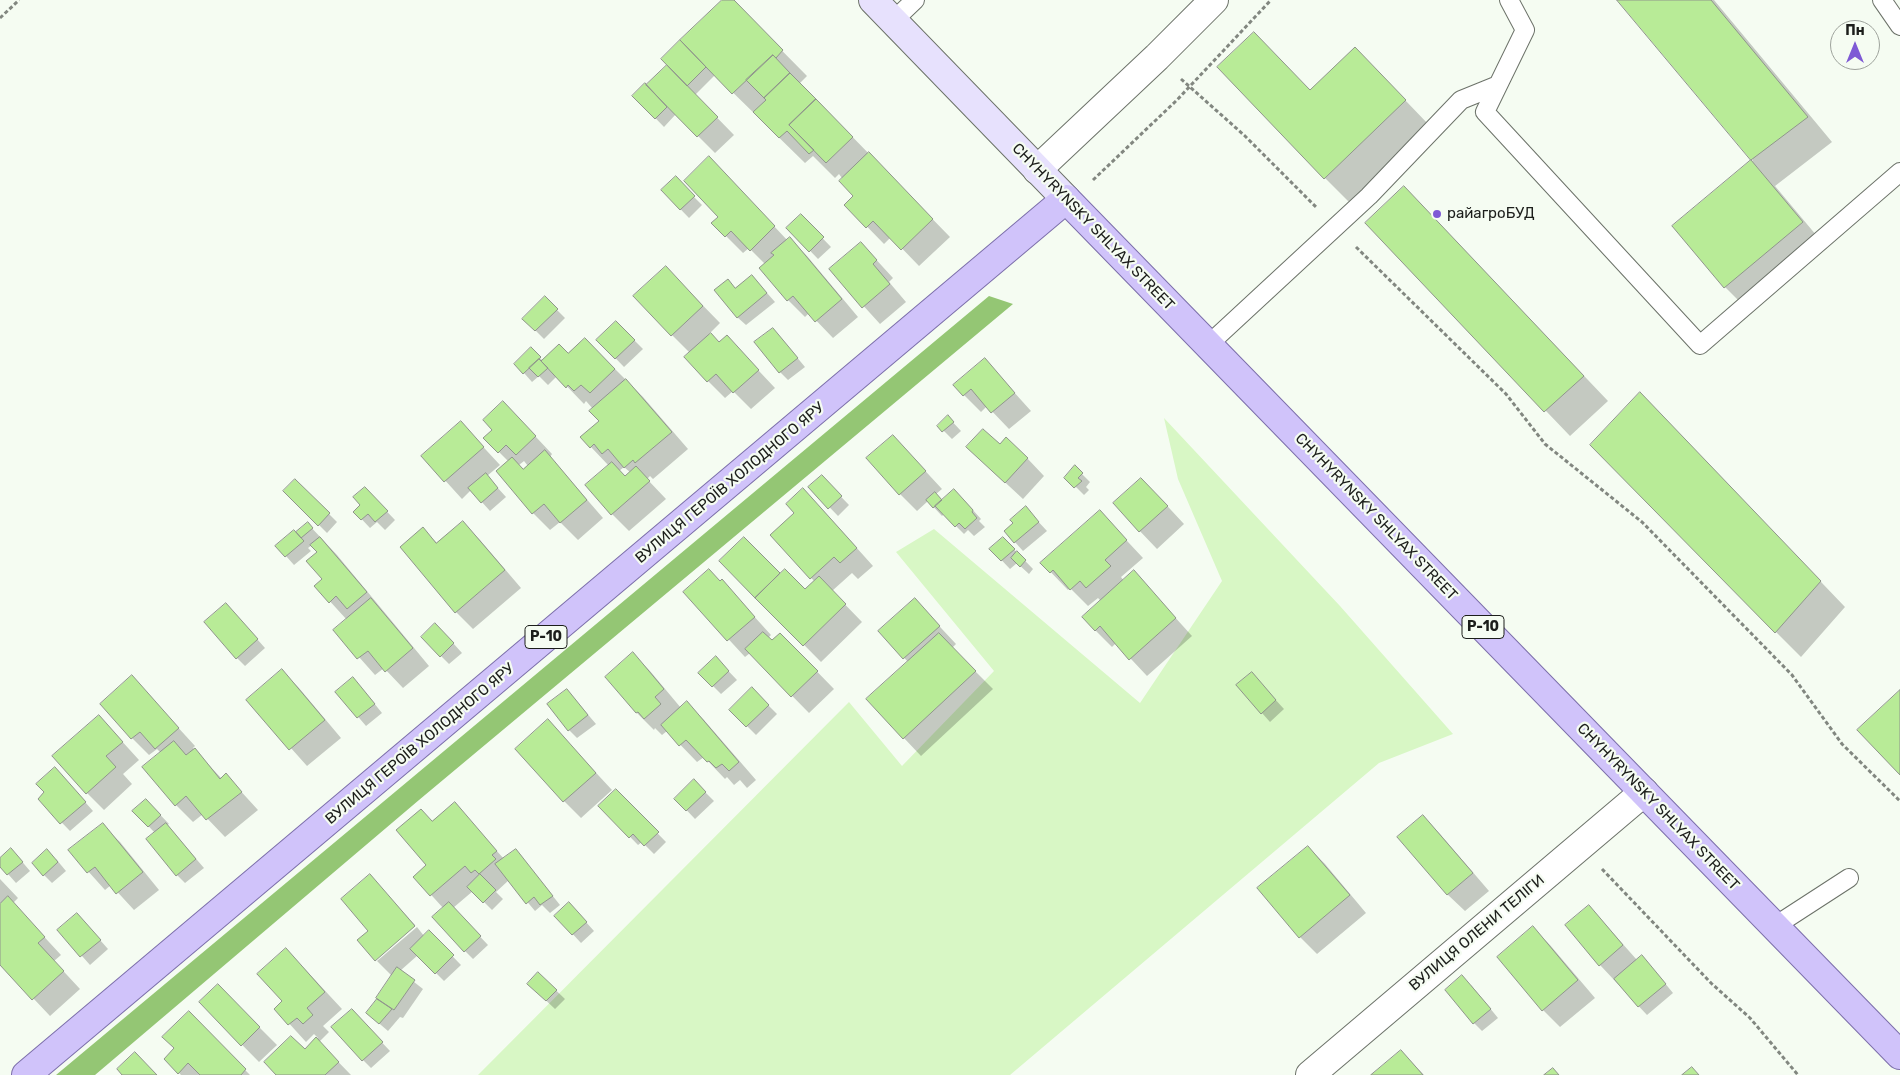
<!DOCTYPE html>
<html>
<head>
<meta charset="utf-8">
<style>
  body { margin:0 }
  #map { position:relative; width:1900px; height:1075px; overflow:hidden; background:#f5fcf2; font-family:Rubik,sans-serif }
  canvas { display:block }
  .north { position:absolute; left:1830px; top:20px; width:50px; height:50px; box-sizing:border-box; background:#f5fcf2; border:1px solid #9ea39c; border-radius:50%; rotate:0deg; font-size:14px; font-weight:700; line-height:20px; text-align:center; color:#1c1e1b }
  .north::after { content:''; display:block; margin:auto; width:18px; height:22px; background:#7e5ad5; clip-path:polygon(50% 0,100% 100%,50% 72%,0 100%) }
</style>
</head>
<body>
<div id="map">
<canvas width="1900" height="1075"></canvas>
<div class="north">Пн</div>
</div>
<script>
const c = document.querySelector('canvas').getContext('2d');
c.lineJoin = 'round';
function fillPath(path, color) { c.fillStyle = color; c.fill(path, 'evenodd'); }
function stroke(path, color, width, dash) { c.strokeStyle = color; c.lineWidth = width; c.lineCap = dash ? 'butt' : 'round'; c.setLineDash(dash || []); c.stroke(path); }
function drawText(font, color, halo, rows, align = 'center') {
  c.font = font + ' Rubik,sans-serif'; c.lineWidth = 4.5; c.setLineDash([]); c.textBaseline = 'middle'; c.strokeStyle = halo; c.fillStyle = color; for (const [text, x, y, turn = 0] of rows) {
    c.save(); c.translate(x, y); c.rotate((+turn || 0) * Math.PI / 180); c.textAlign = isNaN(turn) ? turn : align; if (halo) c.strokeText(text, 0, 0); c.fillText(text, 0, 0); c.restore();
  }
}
fillPath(new Path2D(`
  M1164,418L1340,606L1453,734L1379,763L1010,1075H478L849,702L902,766L994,671L896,552L934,529L1140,703L1222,581L1178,479Z`), '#d8f7c5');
fillPath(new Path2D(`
  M989,296L1013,304L419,800L95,1075H56Z`), '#94c674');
fillPath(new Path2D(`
  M724,0H732L807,76L800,83L950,237L919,266L891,237L884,244L846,205L855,196L839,174L835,178L813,156L805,163L715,75L695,95L734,135L715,153L676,114L664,127L634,96L646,87L669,65Z
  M1619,0H1714L1832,142L1775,186L1827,248L1750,312L1725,287L1674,227L1753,160Z
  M1380,74L1430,126L1350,203L1325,178L1310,91Z
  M726,175L788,241L790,239L807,256L858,317L833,338L809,313L805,317L788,300L765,264L749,248L743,253L713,223L720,217Z
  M675,178L702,205L689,218L662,190Z
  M1429,213L1608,401L1570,436L1366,223Z
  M801,216L831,247L818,259L788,228Z
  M861,243L893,278L889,282L906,302L880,324L830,269Z
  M752,276L775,302L746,325L737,317L728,281L736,289Z
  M683,285L720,323L709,334L719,344L727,337L775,388L751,409L733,391L725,398L708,381L690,353L672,335Z
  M545,298L565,318L544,339L524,319Z
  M616,322L643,349L624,367L598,340Z
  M781,338L805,367L788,380L780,372Z
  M531,349L543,361L569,355L602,356L643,397L688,449L653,479L650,476L647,479L666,499L629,531L612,514L609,466L591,447L600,422L593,409L586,401L584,404L557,376L548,385L539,376L532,382L524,373L515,364ZM624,467L631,473L626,477L619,471Z
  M985,360L1031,411L1009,429L987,406L981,412L964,395Z
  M948,417L961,431L952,439L939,426Z
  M1665,419L1845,607L1801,657L1776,632Z
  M520,420L552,454L550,457L603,518L578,540L560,522L550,530L533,513L509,462L485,438ZM524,461L528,466L524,470L519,465Z
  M461,423L500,465L487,476L506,497L490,511L471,490L462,499L423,456Z
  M893,436L942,489L936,494L943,501L963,499L981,519L979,521L985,527L974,536L968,530L964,534L944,514L942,516L928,501L917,511L900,494Z
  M1000,445L1027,458L1044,476L1023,499L967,447Z
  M1075,467L1090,482L1086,487L1089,490L1084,495L1066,477Z
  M822,477L849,505L838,516L810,487Z
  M295,480L337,522L327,533L285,491Z
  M1158,496L1184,524L1157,549L1114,504Z
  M373,497L395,520L385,530L377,522L370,528L355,512Z
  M820,507L873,566L858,579L852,573L832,591L862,622L821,662L721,561L744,538L780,575L805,591L815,582L771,535Z
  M1100,512L1143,558L1121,577L1124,581L1134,572L1192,636L1147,676L1116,643L1112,647L1095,630L1101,601L1098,598L1088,606L1070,588L1068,590L1042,563Z
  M1034,517L1047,531L1023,551L1005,531Z
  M463,523L480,540L521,588L473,629L456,612L423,529L438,544Z
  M308,524L337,555L429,666L403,688L384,668L375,675L335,630L347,620L316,586L324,580L319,552L312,545L308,548L311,551L294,565L286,556L296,534Z
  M1003,538L1033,569L1029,574L1017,563L1010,569L991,549Z
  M722,581L771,635L768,638L772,642L797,651L834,689L809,713L750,653L745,657L685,592Z
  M914,599L956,644L952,648L993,689L921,756L867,699L908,662L880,631Z
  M234,613L265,648L245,666L237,658Z
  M444,633L462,653L449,664L422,637Z
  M633,654L650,671L681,708L687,703L704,720L756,780L747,788L740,780L734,785L727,777L725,779L704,757L697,762L667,731L662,735L655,728L654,730L637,713Z
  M716,658L737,680L721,694L700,673Z
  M282,671L299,688L341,738L307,766L248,700Z
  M1252,674L1284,709L1270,722L1262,713Z
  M132,677L195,746L193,748L222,779L226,775L258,810L225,837L203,814L193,822L176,805L161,753L157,749L149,755L132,738Z
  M361,687L382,713L366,726L337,692Z
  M752,689L777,714L756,735L731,710Z
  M567,690L596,724L577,738L569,730Z
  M99,716L139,760L123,774L132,784L104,810L87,793Z
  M548,721L612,790L581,818L564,801Z
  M63,777L93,811L70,831L39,799Z
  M694,781L714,801L695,819L676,799Z
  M616,791L666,842L654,854L642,842L638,845L600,806Z
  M146,800L169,824L167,825L204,868L185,883L177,875L155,833L134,811Z
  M455,804L504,859L516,850L560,905L550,913L542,905L535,911L509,880L496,892L503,899L492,910L473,891L453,908L488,945L473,959L465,951L444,909L415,877L428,865L433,822Z
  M1423,816L1440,834L1489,891L1465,911L1447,894Z
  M102,825L120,842L159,890L134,910L111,885L105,890L70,851Z
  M1308,847L1325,864L1366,913L1317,954L1300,937Z
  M19,858L30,871L16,883L0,865V859Z
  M56,859L66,871L52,883L44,875Z
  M370,876L415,925L375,959L370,931Z
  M0,879L18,898L13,903L61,955L54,961L80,989L50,1016L0,963Z
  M1589,906L1637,960L1650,965L1673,993L1647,1015L1600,965Z
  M577,912L594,931L581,943L556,916Z
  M85,923L108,949L90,965L59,930Z
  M417,927L424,936L429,932L461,965L444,981L418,955L400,971L423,989L403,1018L400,1017L388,1031L367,1013L393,977L377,961Z
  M1533,928L1550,945L1595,998L1560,1027L1543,1010Z
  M303,967L342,1009L323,1026L329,1032L319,1042L351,1075H278L318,1038L314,1034L306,1042L276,1009L284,1001Z
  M539,974L565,999L555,1009L538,993Z
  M1471,985L1498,1018L1482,1031L1474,1023Z
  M218,986L277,1045L259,1062L200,1002Z
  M189,1013L250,1075H181L165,1059L175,1049Z
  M360,1019L390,1051L371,1068L363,1060Z
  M1401,1051L1424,1075H1373Z`), '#0003');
const building = new Path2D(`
  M722,0H734L783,50L776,58L773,55L732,94L680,40Z
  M1617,0H1711L1808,117L1751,160Z
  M1254,32L1310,90L1355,47L1406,100L1324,179L1217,67Z
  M680,40L706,67L687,86L661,59Z
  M773,55L790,73L764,98L746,80Z
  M667,65L718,117L697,137L646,85Z
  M790,73L816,99L789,125L814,150L809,154L787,131L779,138L753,112L766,100L764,98Z
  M645,83L667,107L655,119L632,96Z
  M816,99L853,137L826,163L789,125Z
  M869,152L933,219L901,250L873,221L866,228L844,205L853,196L839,181Z
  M709,156L775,226L750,251L731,231L725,237L711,223L718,217L684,181Z
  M1751,160L1803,222L1724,288L1672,226Z
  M676,176L695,196L680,210L661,190Z
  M1404,186L1584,376L1544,412L1365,223Z
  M801,214L824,237L809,252L786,228Z
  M790,237L842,299L815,322L793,296L787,301L759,268L774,255L771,253Z
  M861,242L877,260L873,264L890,284L862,308L829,269Z
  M666,266L703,306L671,336L633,296Z
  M752,275L767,293L737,318L714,290L728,279L735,288Z
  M545,296L558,309L535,331L522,319Z
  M616,321L635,340L615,359L596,340Z
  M773,328L798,358L779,373L754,342Z
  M711,333L719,342L727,335L759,370L733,393L716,374L707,382L684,357Z
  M585,338L615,369L590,393L581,385L574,391L568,385L566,388L541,361L559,344L568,353Z
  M531,347L541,357L523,374L514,364Z
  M985,358L1015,393L991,413L971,389L963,396L953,385Z
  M539,359L548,368L538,377L529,368Z
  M626,379L672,432L635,463L633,460L624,468L608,449L602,454L594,444L590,448L580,437L599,421L589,411Z
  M1640,392L1821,581L1775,633L1590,445Z
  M503,401L536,436L516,455L506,445L498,453L483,438L492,430L483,420Z
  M948,415L954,422L942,432L937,426Z
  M461,421L484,447L444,482L421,456Z
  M983,429L1000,444L1006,437L1028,458L1005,483L966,447Z
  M893,435L926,471L899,495L866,458Z
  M545,450L587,500L560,523L544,504L532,514L496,471L512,457L523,469Z
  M612,462L625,476L636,466L650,481L611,515L585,485Z
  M1075,465L1083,473L1078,478L1082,481L1074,488L1064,478Z
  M486,473L498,488L481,503L468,488Z
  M822,475L842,496L828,509L808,487Z
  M1141,478L1168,506L1139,532L1113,503Z
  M295,479L330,513L318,526L283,491Z
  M365,487L388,511L375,522L368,514L361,520L353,512L360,505L353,497Z
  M803,488L857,548L840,563L834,557L810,579L770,535L794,513L786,504Z
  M954,489L973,510L972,512L977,518L965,529L959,523L955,527L935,506Z
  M935,492L942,500L933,508L926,500Z
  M1026,506L1039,522L1014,543L1004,531L1013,523L1010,520Z
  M1100,510L1127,540L1105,560L1111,566L1086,588L1080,581L1070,590L1053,570L1050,573L1040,563Z
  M463,521L505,570L455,613L400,547L423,527L436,543Z
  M308,522L313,528L301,538L296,532Z
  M294,530L304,541L285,557L275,546Z
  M320,537L367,592L347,609L336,596L329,603L314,586L322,579L306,561L317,552L310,545Z
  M744,537L780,573L755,598L719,561Z
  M1003,537L1015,549L1001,561L989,549Z
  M1017,551L1026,560L1020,567L1011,558Z
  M709,569L720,581L722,579L755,617L727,641L683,592Z
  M785,569L805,589L819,576L846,604L803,646L755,598Z
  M1134,570L1176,618L1129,660L1100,626L1095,631L1082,617Z
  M371,598L413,648L385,672L368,651L357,659L333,630Z
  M915,598L940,626L903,659L878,631Z
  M226,603L258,639L236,659L204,622Z
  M435,623L454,643L440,657L421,637Z
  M763,632L772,640L780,633L818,671L791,697L745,649Z
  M939,633L976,671L903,739L866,699Z
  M633,652L664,689L655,697L661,704L644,719L638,712L636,713L605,677Z
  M716,656L729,671L712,687L698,673Z
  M282,669L325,720L289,750L246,700Z
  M1252,672L1276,700L1261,714L1236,685Z
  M132,675L179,728L155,749L140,732L131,739L100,704Z
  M353,677L375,704L357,718L335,692Z
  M752,687L769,705L746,727L729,710Z
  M567,689L588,715L568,731L547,704Z
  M1900,690V775L1857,730Z
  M687,701L739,762L729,771L722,764L716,768L709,761L707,762L686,740L679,746L661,725Z
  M99,715L123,742L106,756L116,767L86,794L52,756Z
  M548,719L596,773L563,802L515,749Z
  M174,741L186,755L195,748L220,779L226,773L242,792L206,820L186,796L175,806L142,767Z
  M55,767L86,802L60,824L38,799L44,792L36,784Z
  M694,779L706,792L686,811L674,799Z
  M616,789L659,832L644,846L633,834L629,838L598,806Z
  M146,799L161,815L148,827L132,811Z
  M455,802L497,851L492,855L496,859L479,874L475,870L471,873L465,866L430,896L413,877L426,865L396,830L421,809L432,821Z
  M1423,815L1473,873L1447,895L1397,837Z
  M103,823L143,872L116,894L95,867L87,873L68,850Z
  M166,823L196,859L176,876L146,839Z
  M1308,846L1350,895L1299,938L1257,888Z
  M11,848L23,862L7,875L0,867V858Z
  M47,849L58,862L43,876L32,863Z
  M516,849L553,896L540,905L534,897L526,904L495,864Z
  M370,874L415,926L375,961L357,940L368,931L341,899Z
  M480,874L496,890L483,903L467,887Z
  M8,896L45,937L38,943L64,971L32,1000L0,965V904Z
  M449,902L481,936L464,952L432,917Z
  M569,902L587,922L572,935L554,916Z
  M1589,905L1623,945L1599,966L1565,925Z
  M77,913L101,940L80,957L57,930Z
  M1533,926L1578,980L1542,1011L1497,957Z
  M429,930L454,955L435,974L410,949Z
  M286,948L325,992L307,1008L313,1015L303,1024L297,1018L288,1025L274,1009L282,1001L257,974Z
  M1642,955L1666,984L1638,1007L1614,979Z
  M397,967L415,980L394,1010L376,998Z
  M538,972L557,990L546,1001L527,984Z
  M1462,975L1491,1009L1473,1024L1445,990Z
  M218,984L260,1027L241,1046L199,1002Z
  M377,999L392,1009L379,1024L366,1013Z
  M352,1009L383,1042L362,1061L331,1027Z
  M189,1011L246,1069L241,1075H200L188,1063L178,1074L164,1059L174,1048L162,1037Z
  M291,1036L305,1049L316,1037L339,1062L325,1075H276L264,1062Z
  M1401,1050L1423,1075H1371Z
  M135,1052L157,1075H122L117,1069Z
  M1692,1067L1699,1075H1682Z
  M1553,1068L1559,1075H1544Z`);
fillPath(building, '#b8eb97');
stroke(building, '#8f958b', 1);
const service = new Path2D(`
  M1509,0L1525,30L1485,112L1700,345L1900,172
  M1882,0L1900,26
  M893,21L915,0
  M1208,345L1369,196L1461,100L1498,85
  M1775,926L1849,878`);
const minor = new Path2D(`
  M1037,170L1157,57L1214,0
  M1310,1075L1644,792`);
const secondary = new Path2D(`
  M873,0L1066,199`);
const primary = new Path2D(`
  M26,1075L1066,199L1900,1055`);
stroke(service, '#6c7269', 20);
stroke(minor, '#6c7269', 30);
stroke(secondary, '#6c7269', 30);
stroke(primary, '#7c6faa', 30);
stroke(new Path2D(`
  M0,18L19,0
  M1181,79L1245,136L1316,207
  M1093,180L1177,100L1271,0
  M1356,247L1506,394L1545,444L1642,522L1792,675L1842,744L1900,801
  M1602,869L1711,983L1750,1018L1798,1075`), '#828780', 3, [4, 2.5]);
stroke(service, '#fff', 18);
stroke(minor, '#fff', 28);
stroke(secondary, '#e7e1fd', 28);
stroke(primary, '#d0c3fa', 28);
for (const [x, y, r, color] of [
  [1437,214,5,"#7e5ad5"]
]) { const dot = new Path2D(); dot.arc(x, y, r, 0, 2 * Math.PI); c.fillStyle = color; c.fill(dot); stroke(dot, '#f5fcf2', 2); }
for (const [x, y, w] of [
  [1483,627,42],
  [546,637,42]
]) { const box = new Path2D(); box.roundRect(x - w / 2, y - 11.5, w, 23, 4); c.fillStyle = '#f5fcf2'; c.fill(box); stroke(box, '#1c1e1b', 1); }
drawText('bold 14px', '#1c1e1b', null, [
  ["Р-10",1483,627],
  ["Р-10",546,637]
]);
drawText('15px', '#1c1e1b', '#f5fcf2', [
  ["райагроБУД",1447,214]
], 'left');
drawText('15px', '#1c1e1b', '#f5fcf2', [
  ["CHYHYRYNSKY SHLYAX STREET",1093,227,46],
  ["ВУЛИЦЯ ГЕРОЇВ ХОЛОДНОГО ЯРУ",730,483,-40],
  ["CHYHYRYNSKY SHLYAX STREET",1376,517,46],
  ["ВУЛИЦЯ ГЕРОЇВ ХОЛОДНОГО ЯРУ",420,744,-40],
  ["CHYHYRYNSKY SHLYAX STREET",1658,807,46],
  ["ВУЛИЦЯ ОЛЕНИ ТЕЛІГИ",1477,933,-40]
]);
</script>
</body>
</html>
